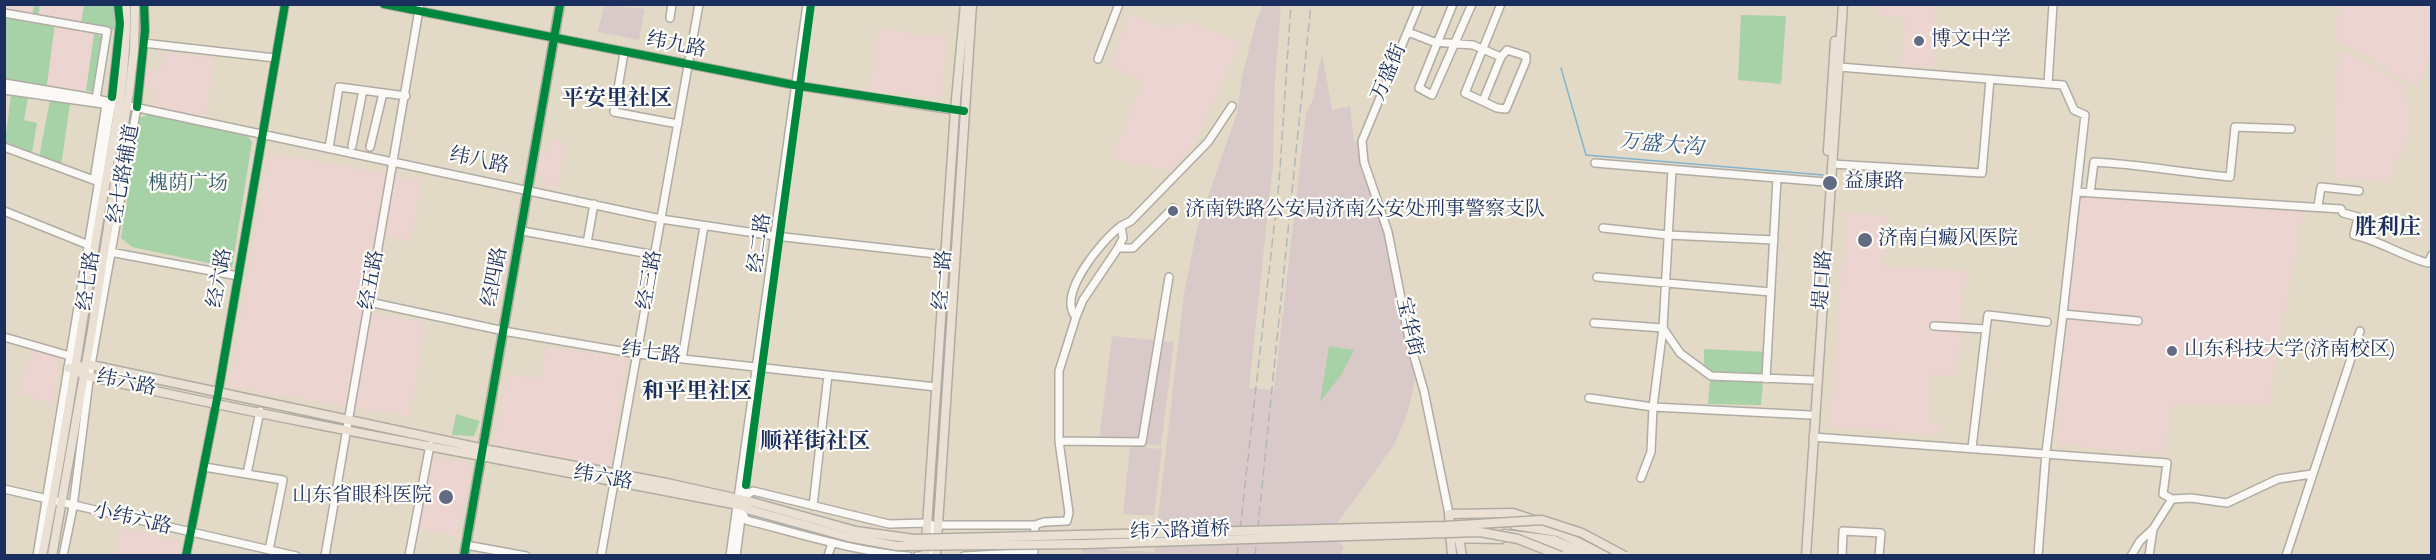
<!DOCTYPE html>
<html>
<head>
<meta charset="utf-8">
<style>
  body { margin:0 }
  #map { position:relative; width:2436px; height:560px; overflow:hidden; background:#e2dac6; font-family:"IM FELL Double Pica",serif }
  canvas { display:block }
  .frame { position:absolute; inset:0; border:6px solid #1b2f5e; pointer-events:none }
</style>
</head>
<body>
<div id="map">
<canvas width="2436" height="560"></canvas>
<div class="frame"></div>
</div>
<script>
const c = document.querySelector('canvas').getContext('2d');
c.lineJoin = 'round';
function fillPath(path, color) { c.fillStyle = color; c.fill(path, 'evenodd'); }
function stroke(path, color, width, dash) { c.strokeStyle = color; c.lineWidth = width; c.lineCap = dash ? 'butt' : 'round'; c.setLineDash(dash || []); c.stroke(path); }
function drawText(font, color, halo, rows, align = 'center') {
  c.font = font + ' "IM FELL Double Pica","Noto Serif SC",serif'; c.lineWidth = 4.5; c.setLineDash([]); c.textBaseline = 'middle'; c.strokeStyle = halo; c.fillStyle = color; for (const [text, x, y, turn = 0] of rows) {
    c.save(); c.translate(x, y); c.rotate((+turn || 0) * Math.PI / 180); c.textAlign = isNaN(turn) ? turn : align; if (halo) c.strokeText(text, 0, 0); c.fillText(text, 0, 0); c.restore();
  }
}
fillPath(new Path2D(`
  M5,5H116L118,31H108L97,102L5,90Z
  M1878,5H1936L1933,68L1900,66L1906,17L1878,15Z
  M2339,5H2431V52L2419,87L2336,41Z
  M1130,14L1167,28L1188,21L1240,42L1196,142L1171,170L1133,165L1113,156L1143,80L1110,66Z
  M878,29L947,37L941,99L870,90Z
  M2339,49L2405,84L2411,128L2388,182L2333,178Z
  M164,52L214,59L206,116L153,109L156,90L139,87L142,67L161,69Z
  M552,139L566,142L557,190L545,188L546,180L540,179L541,171L538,170L541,155L548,156Z
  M268,153L421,180L411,241L376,234L363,312L425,322L410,417L229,387Z
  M2085,196L2303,212L2268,406L2171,404L2165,454L2055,445L2080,199Z
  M1846,213L1887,217L1884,266L1966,271L1957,376L1931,374L1928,421L1939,423L1938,435L1830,427Z
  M546,347L627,358L610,466L493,445L507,375L541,378Z
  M33,348L59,357L54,404L18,392Z
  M434,456L472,464L458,537L418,530Z
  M120,528L181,541L178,555H114Z`), '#ecd4d1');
fillPath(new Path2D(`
  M604,5L645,9L639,40L598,32Z
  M1263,5H1281L1275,81L1273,164L1249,388L1274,390L1306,113L1313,99L1322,52L1332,110L1350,106L1354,142L1359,140L1398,287L1415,380L1408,412L1394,445L1328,536L1344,546L1341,555L1080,556L1088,535L1109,543L1107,550L1154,552L1184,294L1197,228L1237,113L1242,76L1256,22Z
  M1112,336L1174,342L1161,446L1099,440Z
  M1130,446L1162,449L1154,516L1123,514Z`), '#d9cac9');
fillPath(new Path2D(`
  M34,5H40L38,20L55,24L46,92L5,86V17L31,23Z
  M84,5H114L115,31L81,24Z
  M1741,15L1786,16L1781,84L1738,80Z
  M94,34L102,36L94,92L86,91Z
  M11,94L28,98L24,120L37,123L32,153L5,142Z
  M50,100L70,104L61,166L39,158Z
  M150,114L248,136L252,142L232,268L132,247L121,238L140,118Z
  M1329,346L1354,350L1341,375L1320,402Z
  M1704,349L1768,352L1767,374L1704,371Z
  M1710,379L1763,382L1761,405L1708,404Z
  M456,414L480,421L474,436L452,435Z`), '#a7d1a6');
stroke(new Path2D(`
  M1561,68L1586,155L1823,175`), '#82b4ce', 1.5);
const minor = new Path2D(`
  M384,4L794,85L959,111
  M1419,4L1362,141L1364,162L1388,232L1409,339L1424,391L1449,514
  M1453,4L1419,88L1432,95L1472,4
  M4,13L107,31L96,99
  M670,18L672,4
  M1408,32L1434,42L1473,45L1501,57
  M143,43L275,58
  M624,53L614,112L678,124
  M1098,59L1119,4
  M1839,67L2063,85L2074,110L2085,115L2063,314
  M4,83L82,96L661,219L775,236L945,255
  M2048,84L2053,4
  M4,90L110,105
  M1483,101L1501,57L1507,50L1526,56V61L1506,109L1497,108L1465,93L1501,4
  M352,146L363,90
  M4,147L99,182
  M370,147L383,93
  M329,148L339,87L406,96
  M1595,163L1825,182
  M1832,164L1982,173L1990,79
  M1672,169L1663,328L1680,353L1711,376L1812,380
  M94,180L106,105
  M2077,192L2341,209L2343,213L2358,217L2354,235C2381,241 2402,256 2428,263L2432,255
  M2090,193L2094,162C2139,164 2184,173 2230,177L2235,127L2291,129
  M2318,206L2321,187L2359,191
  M4,211L91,246
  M1603,228L1668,235L1774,240
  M522,231L655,255
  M587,243L594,204
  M1118,248H1133L1173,208
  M110,252L238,276
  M1597,277L1771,292
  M369,302L509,332L638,354L936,387
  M1076,317L1083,300L1118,248L1123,238L1121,226L1131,221L1208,142L1232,106
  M1594,323L1663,328L1653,407L1651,452L1641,478
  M1934,326L1986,329L1972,448
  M1986,329L1988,315L2047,322
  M4,337L70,356
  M682,359L704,226
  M1766,379L1777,178
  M1589,398L1653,407L1810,415
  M1813,437L2167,463L2163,494L2172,499
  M1059,441L1142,442L1169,277
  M204,467L283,480L269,550
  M247,474L260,411
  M4,489L296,556
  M742,498L753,491L889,524L927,523L933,525L931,554L933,556
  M813,506L828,375
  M743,514L746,520C800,534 853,551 908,556
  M939,525H1035L1044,522L1067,521L1069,513L1059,441V371L1076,317C1056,295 1102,240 1121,226
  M466,545L526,556
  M37,556L111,107L119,104L112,97L120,24L118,4
  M63,556L73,507L91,365L137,107L145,30L144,4
  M186,556L218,394L285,4
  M325,556L420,4
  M409,556L430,445
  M601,556L699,4
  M730,556L807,4
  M736,556L757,396
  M828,556L832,543
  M917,556H920
  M964,556L1034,552L1035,525
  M1842,556L1843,531L1881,533L1879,556
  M2038,556L2046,452L2063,314L2138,321
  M2131,556L2140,541L2153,529L2172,499L2191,498L2227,503L2278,479L2312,474
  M2149,556L2153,529
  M2286,556L2360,331`);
const major = new Path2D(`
  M1828,151L1835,41
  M68,368L91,365L489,450L667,483L752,502
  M75,368L83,375C302,425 523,463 743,506L750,510
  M1449,514L1513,513L1534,520
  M1449,514L1452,556
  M1514,525L1558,532L1606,556
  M1458,533L1462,556
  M1504,534L1554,540L1590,556
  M1450,538L1501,539
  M1520,539L1534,540L1573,556
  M42,556C64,446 80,336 98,226C110,154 128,79 126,4
  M52,556L92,330L129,92L134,51L135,4
  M464,556L560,4
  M925,556L955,110L965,4
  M936,556L972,4
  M1806,556L1843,4`);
stroke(minor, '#b0aca4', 10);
stroke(major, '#b0aca4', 11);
stroke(minor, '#fbf9f6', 7);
stroke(major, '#eae1d4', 8);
stroke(new Path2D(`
  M1237,556L1279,183L1291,4
  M1255,556L1311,4`), '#b5b6b8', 1.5, [9, 4.5]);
const majorBridge = new Path2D(`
  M752,502L856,531L914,539L1445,526L1542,520L1582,533L1625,556
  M750,510L848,537L897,546L1084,544L1480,532L1518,539L1561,556`);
stroke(majorBridge, '#b0aca4', 11, []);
stroke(majorBridge, '#eae1d4', 8);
stroke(new Path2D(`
  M384,4L794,85L964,111
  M112,97L120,24L118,4
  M137,107L145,30L144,4
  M746,485L811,4
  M186,556L218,394L285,4
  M464,556L560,4`), '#00873e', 8);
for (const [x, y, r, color] of [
  [1919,41,6,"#616b82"],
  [1830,183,8,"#616b82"],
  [1173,211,6,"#616b82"],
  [1865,240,8,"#616b82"],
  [2172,351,6,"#616b82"],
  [446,497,8,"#616b82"]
]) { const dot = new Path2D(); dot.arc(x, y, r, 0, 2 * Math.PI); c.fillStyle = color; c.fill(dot); stroke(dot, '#fdfcf7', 2); }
drawText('20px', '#1b2f5e', '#fdfcf7', [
  ["博文中学",1931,41],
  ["益康路",1844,183],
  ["济南铁路公安局济南公安处刑事警察支队",1185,211],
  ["济南白癜风医院",1878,240],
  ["山东科技大学(济南校区)",2184,351],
  ["山东省眼科医院",432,497,"right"]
], 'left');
drawText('20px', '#1b2f5e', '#fdfcf7', [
  ["纬九路",676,46,11],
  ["万盛街",1390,73,-67],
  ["纬八路",479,162,12],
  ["经七路辅道",125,174,-80],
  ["经二路",761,243,-82],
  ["经四路",496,277,-79],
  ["经六路",221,278,-80],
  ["经五路",373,280,-80],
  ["经三路",651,280,-80],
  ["经一路",944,280,-86],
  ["堤口路",1824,280,-86],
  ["经七路",90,281,-82],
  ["宝华街",1408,327,77],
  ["纬七路",651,354,8],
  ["纬六路",126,384,12],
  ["纬六路",603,479,10],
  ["小纬六路",132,520,13],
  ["纬六路道桥",1180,532,-2]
]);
drawText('20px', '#365d6c', '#fdfcf7', [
  ["槐荫广场",188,185]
]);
drawText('italic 21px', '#345e8c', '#fdfcf7', [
  ["万盛大沟",1661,146,5]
]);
drawText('bold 22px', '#1b2f5e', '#fdfcf7', [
  ["平安里社区",617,100],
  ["胜利庄",2388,229],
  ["和平里社区",697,393],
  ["顺祥街社区",815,443]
]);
</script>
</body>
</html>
